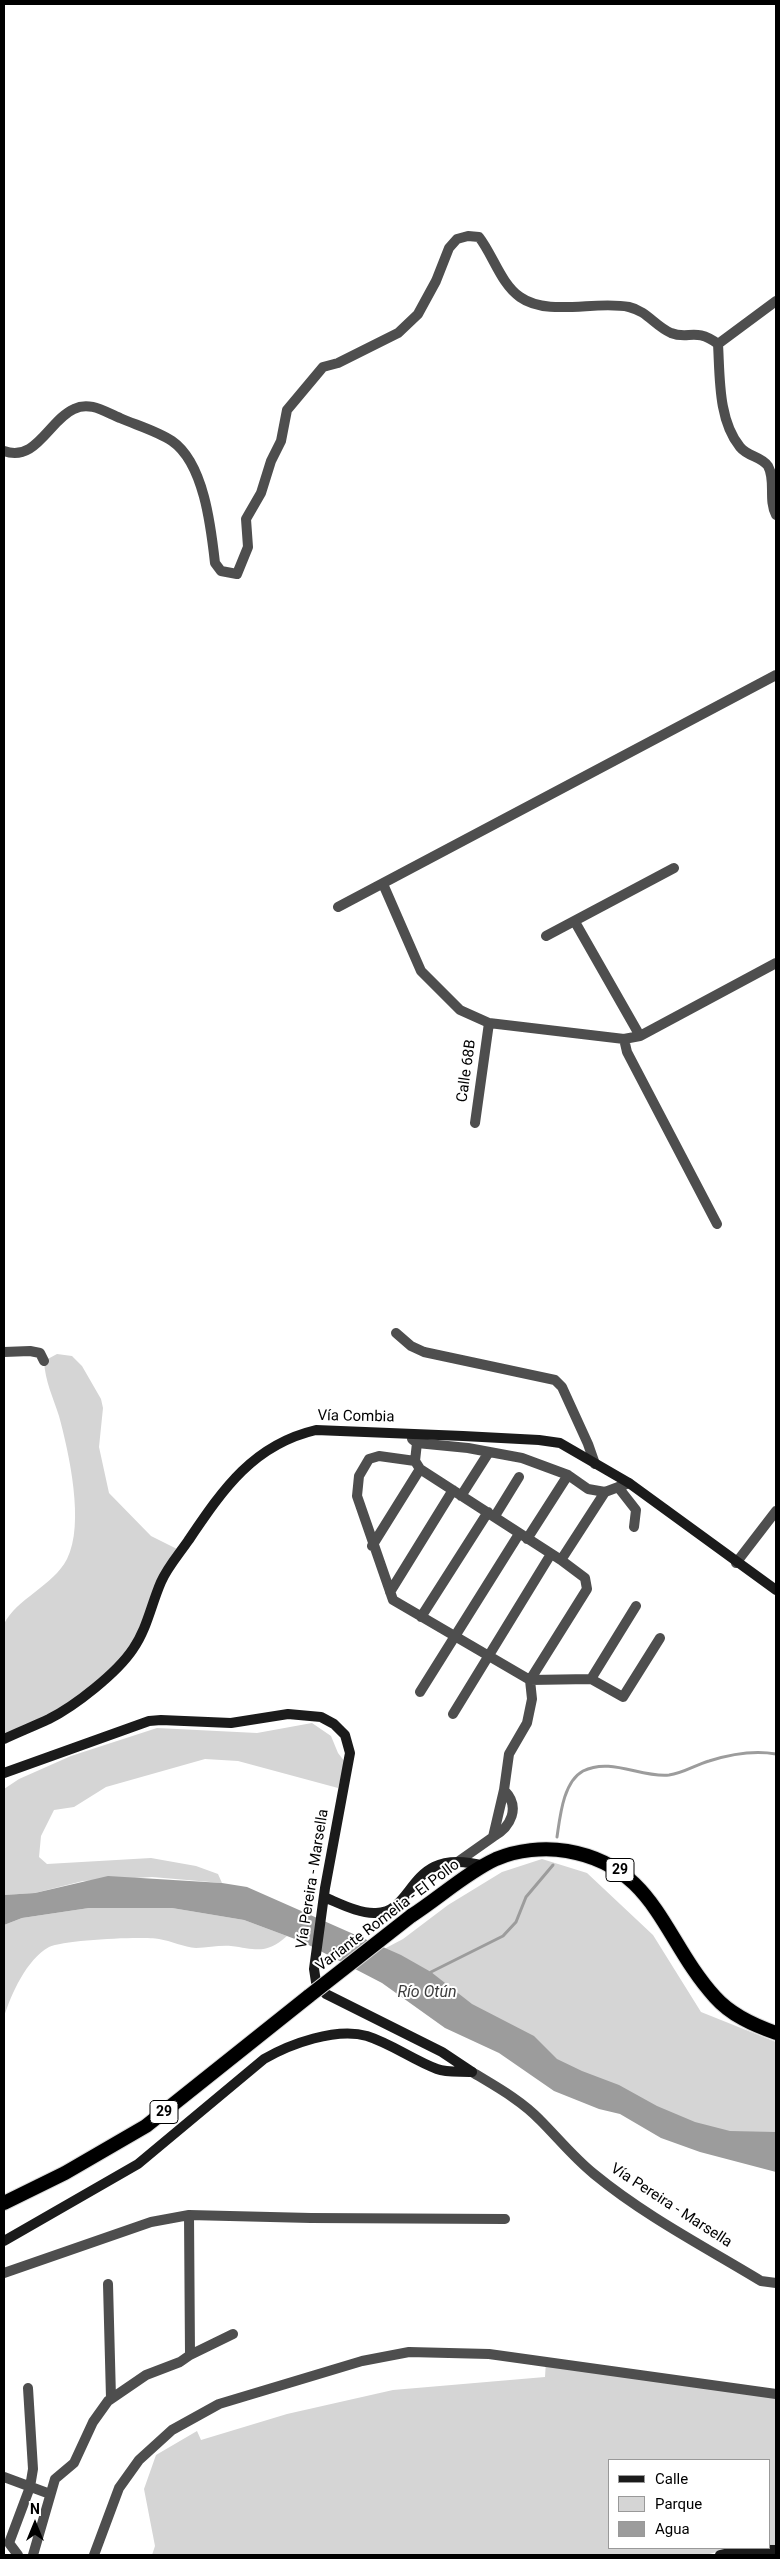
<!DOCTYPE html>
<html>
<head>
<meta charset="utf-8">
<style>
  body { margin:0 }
  #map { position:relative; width:780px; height:2559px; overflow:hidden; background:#fff; font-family:Roboto,sans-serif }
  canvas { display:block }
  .frame { position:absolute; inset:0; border:5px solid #000; pointer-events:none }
  .legend { position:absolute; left:608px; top:2459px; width:162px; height:90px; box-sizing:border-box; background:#fff; border:1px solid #999; margin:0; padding:6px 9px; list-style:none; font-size:15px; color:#000 }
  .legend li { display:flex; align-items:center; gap:10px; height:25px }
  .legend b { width:25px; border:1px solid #999 }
  .north { position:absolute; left:10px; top:2499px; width:50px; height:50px; -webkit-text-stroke:4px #fff; paint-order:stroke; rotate:0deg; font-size:14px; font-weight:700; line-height:20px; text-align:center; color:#000 }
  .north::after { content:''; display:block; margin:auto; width:18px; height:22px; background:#000; clip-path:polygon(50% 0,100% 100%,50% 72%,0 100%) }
</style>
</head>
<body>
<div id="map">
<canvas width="780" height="2559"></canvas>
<div class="frame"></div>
<ul class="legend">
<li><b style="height:6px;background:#1b1b1b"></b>Calle</li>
<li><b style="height:14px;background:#d5d5d5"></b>Parque</li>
<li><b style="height:14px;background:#9c9c9c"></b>Agua</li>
</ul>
<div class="north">N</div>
</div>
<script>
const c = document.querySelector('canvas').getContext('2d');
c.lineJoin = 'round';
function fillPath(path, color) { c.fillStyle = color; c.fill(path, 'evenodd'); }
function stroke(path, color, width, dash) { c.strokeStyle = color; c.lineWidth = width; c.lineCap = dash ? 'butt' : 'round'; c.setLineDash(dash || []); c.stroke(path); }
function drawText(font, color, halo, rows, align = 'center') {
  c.font = font + ' Roboto,sans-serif'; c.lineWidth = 4; c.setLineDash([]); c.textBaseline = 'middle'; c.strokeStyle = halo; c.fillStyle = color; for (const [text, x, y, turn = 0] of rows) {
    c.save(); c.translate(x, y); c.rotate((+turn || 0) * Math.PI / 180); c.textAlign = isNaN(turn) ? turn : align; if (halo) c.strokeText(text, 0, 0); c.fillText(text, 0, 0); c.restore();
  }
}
fillPath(new Path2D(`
  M57,1354L72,1356L82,1366L101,1399L103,1408L99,1447L109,1493L151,1536L181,1551L124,1661L50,1719L4,1739V1624C16,1599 53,1586 67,1559C85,1524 69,1453 59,1416C53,1397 45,1381 44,1361Z
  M312,1723L331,1736L338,1753L345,1762L338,1788L238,1761L205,1759L106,1787L74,1807L54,1810L41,1836L39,1857L47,1864L151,1858L196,1866L218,1874L222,1883L152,1877L83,1881L35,1893L4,1895V1789L19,1779L71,1756L157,1728L257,1733Z
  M542,1859L587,1873L653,1935L701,2012L776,2042V2149L697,2134L588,2086L367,1958L403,1939L448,1905L502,1872Z
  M89,1908H172L244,1920L287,1936C266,1955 256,1949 231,1946C219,1945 208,1948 196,1948C184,1947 171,1941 159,1939C141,1936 64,1940 49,1947C27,1959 11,1994 4,2017V1925L22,1918Z
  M546,2361L776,2394V2545L769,2544V2460H609V2548H730L706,2555H152L155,2546L144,2489L156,2455L197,2431L201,2440L287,2414L393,2390L545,2377Z`), '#d5d5d5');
fillPath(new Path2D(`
  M108,1876L222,1883L247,1887L401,1955L431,1972L472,2004L534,2036L557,2059L582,2071L619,2085L657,2106L695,2122L730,2131L776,2132V2172L700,2152L661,2138L620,2114L599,2109L554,2091L499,2053L445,2028L382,1983L303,1942L244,1920L172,1908H89L22,1918L4,1925V1895L35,1893Z`), '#9c9c9c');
stroke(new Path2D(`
  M557,1837C560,1817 563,1782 583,1771C611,1757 641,1778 669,1775C684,1773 695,1765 709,1761C731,1754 753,1750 776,1754
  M430,1976L431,1972L503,1936L516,1922L526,1897L553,1865`), '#9c9c9c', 3);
const trunk = new Path2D(`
  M411,1916C439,1898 466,1873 496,1859C517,1850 544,1847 567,1851C656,1866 663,1940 715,1997C731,2015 753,2025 776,2033
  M4,2203L65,2173L146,2126L309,1996`);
stroke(trunk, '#dbdbdb', 16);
stroke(new Path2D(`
  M718,344L776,301
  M4,451C36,463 49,420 74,409C90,401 105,412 120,418C136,425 157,431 172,441C204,463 211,527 215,563L221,571L237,574L248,547L246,519L261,493L271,461L281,441L287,410L323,367L338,363L398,333L418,314L436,281L449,248L457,239L468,236L479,237C493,255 501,284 520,297C548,317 597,300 629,307C647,311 655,326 671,333C689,340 695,327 718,344C720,377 718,420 740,447C748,457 761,456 768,466C776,480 768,500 776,515
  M383,884L421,971L460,1010L489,1023L624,1039L640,1036L776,963
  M338,907L776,675
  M575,922L640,1036
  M546,936L674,868
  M624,1039L627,1052L717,1224
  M475,1123L489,1023
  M396,1333L411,1346L424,1352L555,1380L562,1387L588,1444L595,1464
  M4,1352L30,1351L40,1353L44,1361
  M412,1439L417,1443L468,1448L522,1458L568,1475L588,1489L605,1492L629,1483
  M417,1443L415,1461L420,1469L561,1560L585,1578L587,1589L530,1680L532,1699L527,1723L509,1754L504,1790L493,1837L459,1861
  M415,1461L379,1456L369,1459L359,1476L357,1496L393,1600L530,1680L591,1679L623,1697L660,1638
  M618,1487L636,1510L634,1527
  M461,1496L489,1452
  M495,1516L519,1477
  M527,1539L568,1475
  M372,1546L420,1469
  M561,1560L605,1492
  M736,1563L776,1511
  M390,1592L453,1490
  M421,1617L488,1512
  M591,1679L636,1606
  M420,1692L519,1534
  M453,1714L551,1554
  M493,1837C511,1827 521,1807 504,1790
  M189,2215L190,2355
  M4,2273L151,2222L189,2215L311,2218L505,2219
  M108,2284L111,2398
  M4,2477L50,2494
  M18,2555L9,2543L30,2487L33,2469L28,2388
  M33,2555L55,2479L74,2463L93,2422L108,2401L146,2375L180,2362L190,2355L233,2334
  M94,2555L119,2488L139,2460L172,2430L219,2404L362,2361L409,2352L489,2354L776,2394`), '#4e4e4e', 10);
stroke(new Path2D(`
  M472,2072C495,2086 521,2100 540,2120C558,2138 574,2158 594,2174C645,2216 705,2247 761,2281L776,2283`), '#4e4e4e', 10);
stroke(new Path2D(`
  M4,1739C19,1732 34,1726 49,1719C75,1706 117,1673 133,1649C147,1629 151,1605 161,1582C167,1568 179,1554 188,1541C222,1491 252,1445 316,1430L463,1436L539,1440L560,1443L629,1483L776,1590
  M4,1773L149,1721L161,1720L231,1723L288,1714L321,1717L334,1724L345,1735L350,1753L325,1888L314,1969L316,1982L326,1994L442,2052L472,2072
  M324,1897C339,1903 359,1914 376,1913C417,1912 407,1845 484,1866
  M4,2241L138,2164L264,2059C290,2044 336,2027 367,2036C392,2044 413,2060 437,2069C447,2073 461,2071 472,2072
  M720,2555L746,2549L776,2550`), '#1b1b1b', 10);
stroke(trunk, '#000', 14);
const trunkBridge = new Path2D(`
  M309,1996L411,1916`);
stroke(trunkBridge, '#dbdbdb', 16, []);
stroke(trunkBridge, '#000', 14);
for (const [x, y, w] of [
  [620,1870,28],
  [164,2112,28]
]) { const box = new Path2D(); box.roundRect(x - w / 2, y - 11.5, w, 23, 4); c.fillStyle = '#fff'; c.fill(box); stroke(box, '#000', 1); }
drawText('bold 14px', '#000', null, [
  ["29",620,1870],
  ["29",164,2112]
]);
drawText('15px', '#000', '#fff', [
  ["Calle 68B",467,1071,-82],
  ["Vía Combia",356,1417,1],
  ["Vía Pereira - Marsella",313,1879,-81],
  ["Variante Romelia - El Pollo",388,1916,-37],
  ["Vía Pereira - Marsella",671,2206,33]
]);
drawText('italic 16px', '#3d3d3d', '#fff', [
  ["Río Otún",427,1993]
]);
</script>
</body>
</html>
